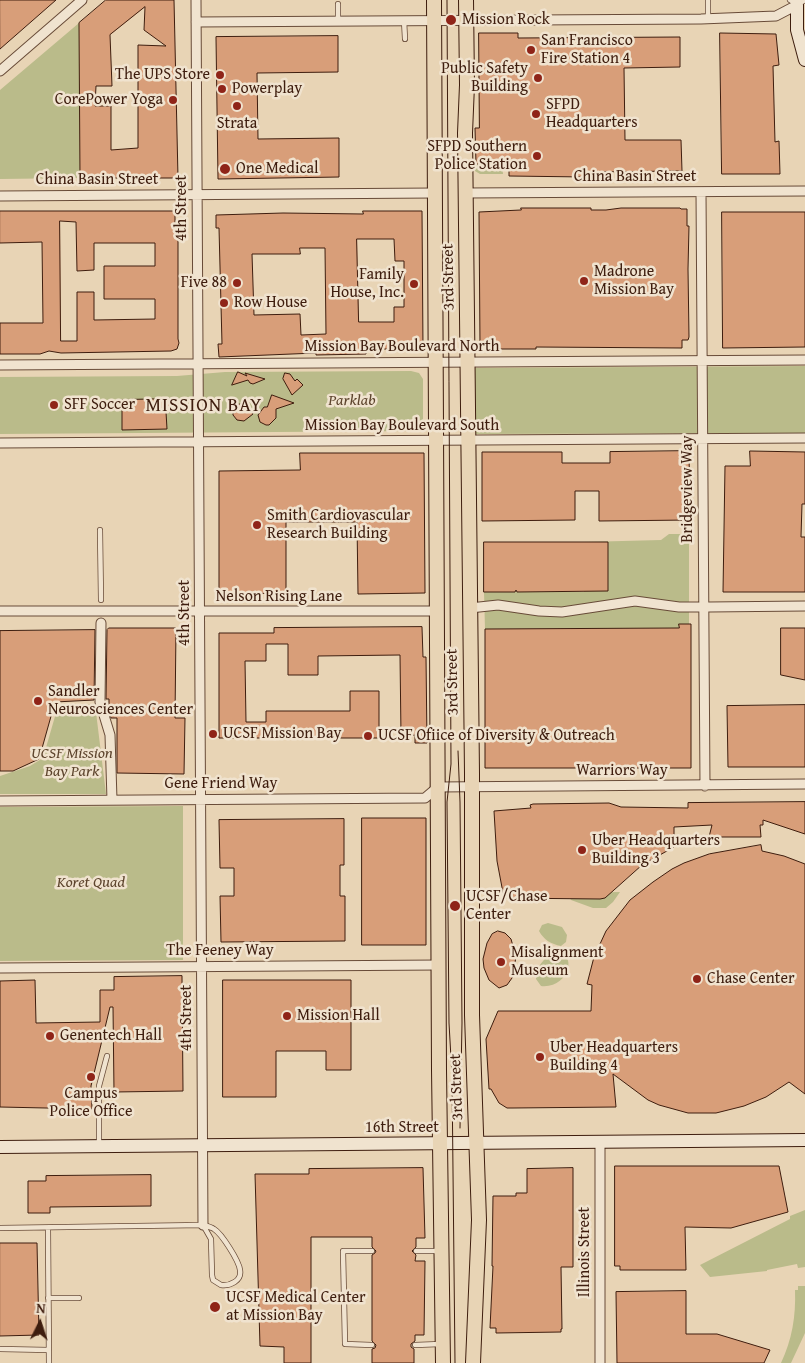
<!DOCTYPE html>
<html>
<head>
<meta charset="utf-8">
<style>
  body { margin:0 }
  #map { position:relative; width:805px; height:1363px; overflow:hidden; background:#e8d4b5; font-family:"Gentium Book Plus",serif }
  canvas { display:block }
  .north { position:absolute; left:15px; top:1298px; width:50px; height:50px; -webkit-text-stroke:4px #f0e3cf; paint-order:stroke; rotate:4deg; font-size:14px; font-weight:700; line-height:20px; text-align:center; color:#3e1d0e }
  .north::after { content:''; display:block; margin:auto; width:18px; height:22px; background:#3e1d0e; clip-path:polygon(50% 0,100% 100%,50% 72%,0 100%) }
</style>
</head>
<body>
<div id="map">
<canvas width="805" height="1363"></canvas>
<div class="north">N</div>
</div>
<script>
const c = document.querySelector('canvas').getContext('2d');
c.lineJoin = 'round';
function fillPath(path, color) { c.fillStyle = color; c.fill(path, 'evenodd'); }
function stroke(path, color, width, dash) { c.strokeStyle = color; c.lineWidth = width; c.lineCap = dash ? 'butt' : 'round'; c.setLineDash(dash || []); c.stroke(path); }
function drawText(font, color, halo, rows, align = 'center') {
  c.font = font + ' "Gentium Book Plus",serif'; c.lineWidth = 5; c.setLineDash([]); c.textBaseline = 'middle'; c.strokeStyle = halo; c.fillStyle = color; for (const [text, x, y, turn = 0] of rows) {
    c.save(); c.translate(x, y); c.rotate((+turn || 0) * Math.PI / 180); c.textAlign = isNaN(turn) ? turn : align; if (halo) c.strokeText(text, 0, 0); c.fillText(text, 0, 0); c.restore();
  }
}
fillPath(new Path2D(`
  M79,23L80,178L0,179V90Z
  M476,164H502L503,174H480L475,171Z
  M805,366V433L475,434V368Z
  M411,371L419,373L423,379V419L414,431L0,434V377L177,376L225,372Z
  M669,534H689V624H679V628L485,629L484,592H584V542L661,540Z
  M95,704L106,794H0V776L30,766L43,758L58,706Z
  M183,806V960L0,961V807Z
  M620,892L613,902L606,908H593L571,900L567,893Z
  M548,923L562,927L567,935L566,942L561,946C551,944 544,940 539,931L542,925Z
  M555,952C579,952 569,989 541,986L536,979C536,966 544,958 555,952Z
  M805,1210V1267L798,1268L797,1264L767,1270V1271L710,1277L700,1265L790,1219V1216Z
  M798,1286H805V1333L791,1363H781C792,1340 796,1316 795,1290H798Z`), '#babb8a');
const building = new Path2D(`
  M0,0H56L0,49Z
  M106,0H174L178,178H80L79,23ZM145,7L144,30L166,46L138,45V148L111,150V106H95L96,86H112L110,35Z
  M479,33H518V38L680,37V67L624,68L625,140H681L682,171L586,172V177L509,176V164H476L475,128H479Z
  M720,33L776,34L779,65L773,66L775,142L779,141L780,174H722Z
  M338,36V72L257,73L258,139L339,138V177L218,179L216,37Z
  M521,208H591V210H606L621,208H680L681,209H687V226H689L688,269L689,337L688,340H682V348L536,347V349H486V345L480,346L479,212L521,210Z
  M0,211H175V232H178V339L179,343L177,349L171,351L61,353L49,351L40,354H0V323H43L42,242L0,243ZM60,221L76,222L77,271L94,270V243H155V266H104V299H155V319L94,320V292H77V341H61Z
  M363,211H422L423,349H366V354L316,355V353L219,357L218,344H222L219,228H216V215L283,213L363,214ZM357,239H394L395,261H404V307H394V322H359ZM300,248H325L326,334L301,335L300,314L254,315L252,254H300Z
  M722,212H805V347L723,348Z
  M238,372L247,376L245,373L265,379L253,384L250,383L248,380L232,385Z
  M285,373L290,374L295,381L297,379L303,385L292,395L283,379Z
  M272,395L294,403L276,409V418L269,425H266L260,422L258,415L264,407H267Z
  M170,399V412H166L167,429L122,430V400Z
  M245,402L249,406L253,414L244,421L237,420L233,415V411L236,406Z
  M689,451L690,520L599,521V491H575V520L482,521V452H562V463H610V452Z
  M750,451L805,452V504H802L801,537H805V592H723L725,466H750Z
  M300,453H424L425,593L358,594L357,522H286V593L219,594V471L300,470Z
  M484,542H608V591L517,592L516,590L515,592H484Z
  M679,624H691V768H485V629L679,628Z
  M422,627L423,657H426L427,743H415V735L401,736L400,655L318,656V675H288V644H266V661H245L246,722H266V711H350V691H379V738H219V633H274V628Z
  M109,628H176L175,718H185L184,774L117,773V718H111L109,709V699H106L107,630Z
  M781,628H805V680L781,675Z
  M95,630L94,700L55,702L39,759L13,771H0V631Z
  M805,705V767H728L727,706Z
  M805,802V834L763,820V825H760L761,837H709L712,825L674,827V847L642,865L605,898L600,899L504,898L497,861L494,811L531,808L530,805L533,804L609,803L621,807L688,808V803Z
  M362,818H426V945H362Z
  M344,819V865H340V896H345V941L221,942L220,896H234V868H220L219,820Z
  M761,845L762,851L784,856L805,864V1094L789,1082L766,1097L744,1106L716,1113H688L659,1105L648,1100L613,1074L616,1107L513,1108H507L499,1103L491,1089H489L486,1039L498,1011H591L592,985L587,984L594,957L606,931L630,900L653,882L672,869L684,863L709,854Z
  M498,931L505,933L511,939L516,957L512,978L507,985L499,988L489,980L484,968L483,959L487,943L492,934Z
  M182,976L183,1091L114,1092L113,1007H110L91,1086L92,1109L0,1107V981L35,980L36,1023L100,1022V990H114V977Z
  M223,980H351V1070H326V1051H276V1097H223Z
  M615,1166H779L788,1212L731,1228L685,1227L686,1270H620V1266H615Z
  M423,1168L425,1238H416V1247L412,1251L416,1255L415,1261H425L424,1335H415V1341L411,1344V1347L414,1349V1363H372V1349L375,1348L376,1345L372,1341V1255L375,1253L376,1251L372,1247V1237H311V1363H284V1347L260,1346L255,1174H309V1169Z
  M573,1168V1267H561L562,1329H561V1332L496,1333V1328H490L493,1266H492L493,1196H516V1193H527V1169Z
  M151,1175V1206L50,1207V1213H28V1181H46V1176Z
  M0,1243H37L39,1335L0,1336Z
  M686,1291V1334H717L770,1350L764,1363H617L616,1292Z`);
fillPath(building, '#d89e79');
stroke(building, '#3e1d0e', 1);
const lane = new Path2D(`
  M708,0V18
  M790,0L797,5L805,0
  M404,20L405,39
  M338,21V4
  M100,530L101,600
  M99,1145V1086L107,1056
  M0,1228L203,1225C207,1226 211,1227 214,1229C222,1234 239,1261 240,1270C242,1281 230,1286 221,1285L213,1280L212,1275L211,1239L203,1225
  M48,1229L49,1363
  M372,1251H343L345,1344L372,1345
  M416,1251H439
  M48,1298H79
  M415,1345L441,1344
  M0,1349L49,1350`);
const street = new Path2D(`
  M196,0L203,1225
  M196,22L701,19L776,16L797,5L798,2
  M0,71L82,0
  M701,192L705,786
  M466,193L805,191
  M0,196L435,193
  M0,365L805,360
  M0,443L805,438
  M709,607L805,606
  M470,608L498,605L539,611L562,612L635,601L679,607H698
  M0,611H437
  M101,623L100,702L110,735L112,800
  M0,801L425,798L438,787L805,784
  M0,968L439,965
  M600,1141V1363`);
const secondary = new Path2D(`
  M797,5V30L805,60
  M0,1147L805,1140`);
const primary = new Path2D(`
  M434,0L439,1070L443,1363
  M466,0L467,85L465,133L472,773V1015L479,1220L473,1363`);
stroke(lane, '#684b38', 6);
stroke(street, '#684b38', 11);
stroke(secondary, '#3e1d0e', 14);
stroke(primary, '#3e1d0e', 16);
stroke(lane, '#f0e3cf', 4.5);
stroke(street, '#f0e3cf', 9);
stroke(secondary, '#f0e3cf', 12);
stroke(primary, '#e8d4b5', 14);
stroke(new Path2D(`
  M447,0L451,764L447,802L449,1023L452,1076L455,1363
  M458,751L460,802L462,1023L460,1128`), '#3e1d0e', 1);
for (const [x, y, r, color] of [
  [451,20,6,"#8f2418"],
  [531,50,5,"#8f2418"],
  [220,75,5,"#8f2418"],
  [538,78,5,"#8f2418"],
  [222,89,5,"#8f2418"],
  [173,100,5,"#8f2418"],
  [237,106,5,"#8f2418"],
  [536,114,5,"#8f2418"],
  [537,156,5,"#8f2418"],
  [225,169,6,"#8f2418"],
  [584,281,5,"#8f2418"],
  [237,283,5,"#8f2418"],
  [414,284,5,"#8f2418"],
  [224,303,5,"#8f2418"],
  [54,405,5,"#8f2418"],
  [257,525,5,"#8f2418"],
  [38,701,5,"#8f2418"],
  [213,734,5,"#8f2418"],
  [368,736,5,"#8f2418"],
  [582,850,5,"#8f2418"],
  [455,906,6,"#8f2418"],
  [501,962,5,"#8f2418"],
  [697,979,5,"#8f2418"],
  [287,1016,5,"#8f2418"],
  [50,1036,5,"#8f2418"],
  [540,1057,5,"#8f2418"],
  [91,1077,5,"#8f2418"],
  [215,1307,6,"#8f2418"]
]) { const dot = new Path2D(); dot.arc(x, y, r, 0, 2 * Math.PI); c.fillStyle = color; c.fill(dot); stroke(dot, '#f0e3cf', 2); }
drawText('16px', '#3e1d0e', '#f0e3cf', [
  ["Mission Rock",462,20],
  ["San Francisco",541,41],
  ["Fire Station 4",541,59],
  ["Public Safety",528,69,"right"],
  ["Building",528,87,"right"],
  ["The UPS Store",210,75,"right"],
  ["Powerplay",232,89],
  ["CorePower Yoga",163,100,"right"],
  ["SFPD",546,105],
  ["Headquarters",546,123],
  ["Strata",237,124,"center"],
  ["SFPD Southern",527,147,"right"],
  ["Police Station",527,165,"right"],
  ["One Medical",236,169],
  ["Madrone",594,272],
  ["Mission Bay",594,290],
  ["Family",404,275,"right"],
  ["House, Inc.",404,293,"right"],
  ["Five 88",227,283,"right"],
  ["Row House",234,303],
  ["SFF Soccer",64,405],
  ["Smith Cardiovascular",267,516],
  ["Research Building",267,534],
  ["Sandler",48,692],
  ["Neurosciences Center",48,710],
  ["UCSF Mission Bay",223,734],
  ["UCSF Ofiice of Diversity & Outreach",378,736],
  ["Uber Headquarters",592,841],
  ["Building 3",592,859],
  ["UCSF/Chase",466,897],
  ["Center",466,915],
  ["Misalignment",511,953],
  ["Museum",511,971],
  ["Chase Center",707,979],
  ["Mission Hall",297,1016],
  ["Genentech Hall",60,1036],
  ["Uber Headquarters",550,1048],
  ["Building 4",550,1066],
  ["Campus",91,1094,"center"],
  ["Police Office",91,1112,"center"],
  ["UCSF Medical Center",226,1298],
  ["at Mission Bay",226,1316]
], 'left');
drawText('16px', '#3e1d0e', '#f0e3cf', [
  ["China Basin Street",635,177],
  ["China Basin Street",97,180],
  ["4th Street",182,208,-90],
  ["3rd Street",449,277,-91],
  ["Mission Bay Boulevard North",402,347],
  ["Mission Bay Boulevard South",402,426],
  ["Bridgeview Way",688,489,-90],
  ["Nelson Rising Lane",279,597],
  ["4th Street",185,613,-90],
  ["3rd Street",453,682,-91],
  ["Warriors Way",622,771],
  ["Gene Friend Way",221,784],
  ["The Feeney Way",220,951],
  ["4th Street",187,1018,-90],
  ["3rd Street",457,1087,-92],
  ["16th Street",402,1128],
  ["Illinois Street",585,1252,-90]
]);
drawText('italic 16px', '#5d442d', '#f0e3cf', [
  ["Parklab",352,401],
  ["UCSF Mission",72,754],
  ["Bay Park",72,772],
  ["Koret Quad",91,883]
]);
c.letterSpacing = '1px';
drawText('19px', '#3e1d0e', '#f0e3cf', [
  ["MISSION BAY",204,406]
]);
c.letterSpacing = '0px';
</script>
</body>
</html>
